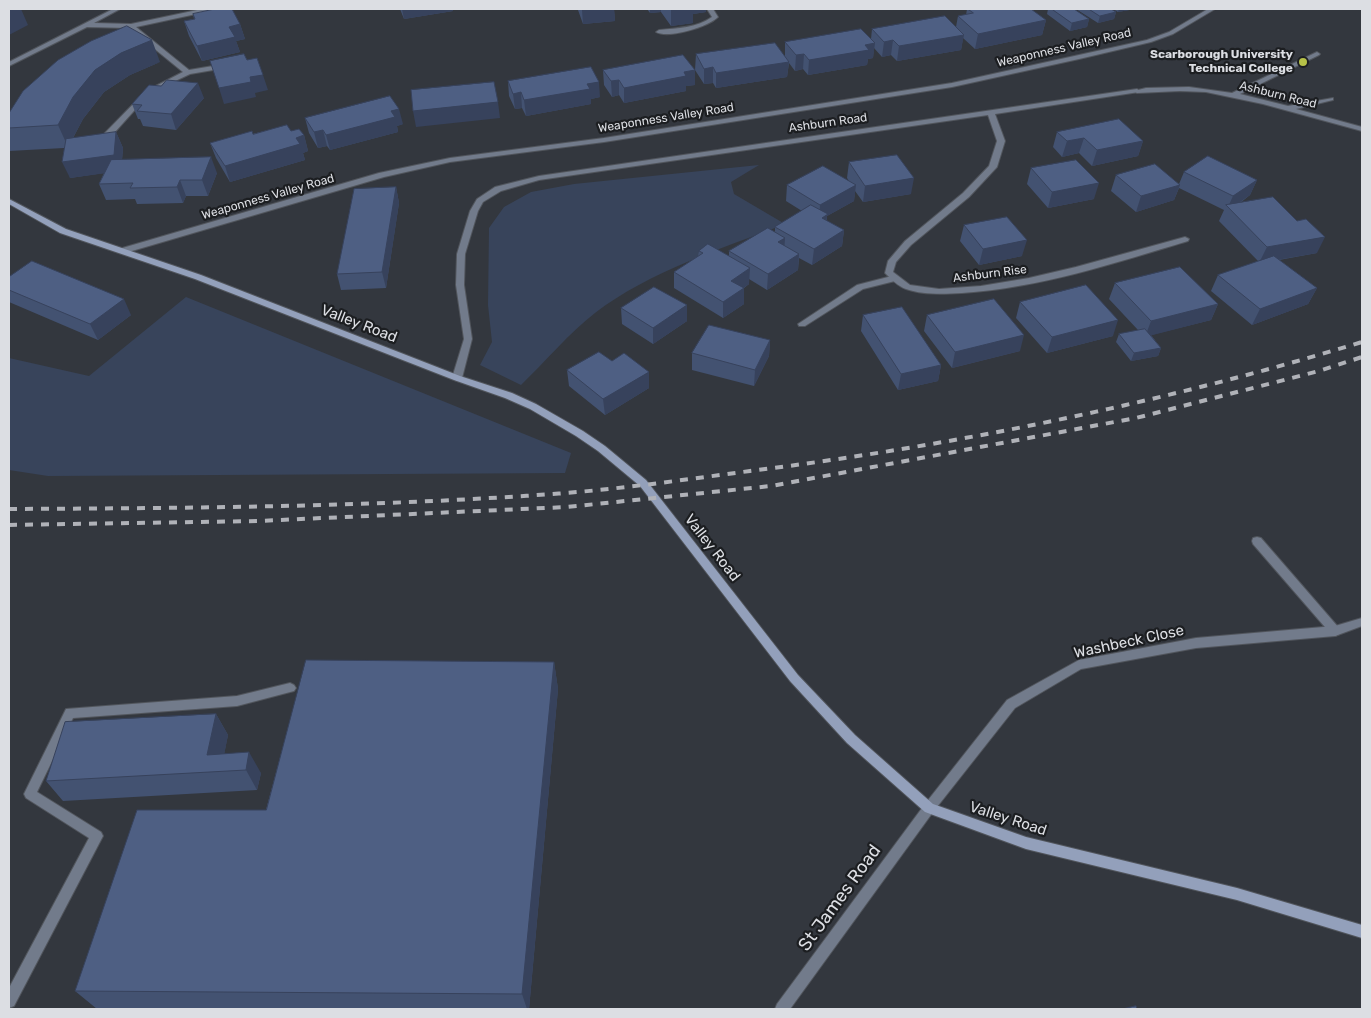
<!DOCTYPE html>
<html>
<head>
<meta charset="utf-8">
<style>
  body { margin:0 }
  #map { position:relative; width:1371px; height:1018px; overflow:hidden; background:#33373e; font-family:Rubik,sans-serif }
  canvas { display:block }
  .frame { position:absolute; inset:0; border:10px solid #dcdee3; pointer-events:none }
</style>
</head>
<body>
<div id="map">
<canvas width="1371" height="1018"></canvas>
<div class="frame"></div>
</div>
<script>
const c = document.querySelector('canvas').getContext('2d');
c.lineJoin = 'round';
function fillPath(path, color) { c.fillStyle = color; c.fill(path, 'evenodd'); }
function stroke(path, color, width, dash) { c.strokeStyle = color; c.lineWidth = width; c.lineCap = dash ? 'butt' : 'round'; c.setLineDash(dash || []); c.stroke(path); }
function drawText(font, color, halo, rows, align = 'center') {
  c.font = font + ' Rubik,sans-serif'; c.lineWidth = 4.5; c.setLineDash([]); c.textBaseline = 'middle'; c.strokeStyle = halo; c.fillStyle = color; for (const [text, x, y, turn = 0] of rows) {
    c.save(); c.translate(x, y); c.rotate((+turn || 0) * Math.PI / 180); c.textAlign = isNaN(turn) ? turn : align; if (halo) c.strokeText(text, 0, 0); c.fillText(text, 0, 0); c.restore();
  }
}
fillPath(new Path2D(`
  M759,165L731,182L734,194L785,224C721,249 650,271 595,313C570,332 544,363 521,385L480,365L492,342L488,305L489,228L504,207L531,192L574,184Z
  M186,297L571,453L565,473L48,476L9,470V358L89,376Z`), '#38445b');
const lane = new Path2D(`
  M707,9H713L718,17C708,27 668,39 656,32L659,30C678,28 696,28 712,17Z
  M1317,52L1320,54L1319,55L1240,94L1288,106L1333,98V100L1296,109L1362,127V131L1263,104L1206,92L1180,91L1137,93L1134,91L1146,88L1189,87L1232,93Z
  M892,276L896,279L895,281L863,289L805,326H799L798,324L857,285Z
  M1257,537L1261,538L1339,628L1340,631L1339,634L1335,636L1331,634L1253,544L1252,541L1253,538Z
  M290,683L294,685L296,688L294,691L237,706L73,718L37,792L101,832L103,836L14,1006L9,1008V988L89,838L26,798L24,794L66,709L237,696Z`);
const street = new Path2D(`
  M113,9H120L94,23L131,24L202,9H213L210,11L136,27L189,70L225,64L228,66L225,68L190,74L150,93L106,142H100V138L146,91L183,72L129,28L87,27L9,66V62Z
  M1208,9H1215L1173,34L1151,42L1079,59L952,87L604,142L450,162L384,177L125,253H119L118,251L119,249L379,173L450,158L604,138L952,83L1147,40L1169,32Z
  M1137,89L1140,91L1139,92L995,114L1005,141L997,167L969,197L911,245L896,262L893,272L910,285L939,289L981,286L1029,278L1076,267L1185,237L1189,239L1188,241C1115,263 1039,288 962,293C944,294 923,295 906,289C899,287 890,278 885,273L888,261L905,241L963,193L989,166L997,141L988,115L539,180L501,191L483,202L478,211L465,254L464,285L472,339L462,378L457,381L452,378L464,339L456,285L457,254L470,211L477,199L495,187L539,176Z
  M1362,618V626L1335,636L1196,648L1081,669L1015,708L933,812L790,1009H775L777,1004L925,804L1007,700L1079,660L1196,638L1335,626Z`);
const secondary = new Path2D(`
  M9,199L66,229L201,275L460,376L512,393L536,404L583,431L605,446L646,480L798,675L855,735L933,804L1026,837L1237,888L1362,925V938L1237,900L1026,849L925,812L847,743L790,681L640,486L598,451L576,436L530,409L505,398L454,380L195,279L60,233L9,204Z`);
stroke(lane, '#51555c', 2);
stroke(street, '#51555c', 2);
stroke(secondary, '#51555c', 2);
fillPath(lane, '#727b8b');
fillPath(street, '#727b8b');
fillPath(secondary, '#93a0bb');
stroke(new Path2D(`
  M9,509C195,508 381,507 566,493C628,488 689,479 750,471C958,445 1162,403 1362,342
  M9,525L257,521L567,507L771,486L1136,418L1319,371L1362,357`), '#b0b2b8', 4, [8, 8]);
fillPath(new Path2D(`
  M400,9H453V11L404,19Z
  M573,9H614L615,21L583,24L578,10H573Z
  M647,9H706V12L693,14V23L671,26L661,12L650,13Z
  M967,9L1046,20L1042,35L975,49L963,38L961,50L897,61L891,55L882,57L874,48L873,58L868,59L867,65L808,75L803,69L795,71L789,63L787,77L716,88L713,83L704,84L695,70L696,54L785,56V42L871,39L872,29L956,27L958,16L966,15Z
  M1048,9H1074L1089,19L1087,27L1070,31L1047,14Z
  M1076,9H1111L1116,12L1114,19L1098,23Z
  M1113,9H1135L1118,12Z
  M193,14L240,24L245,39L236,41L240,52L202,61L189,36L184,21L194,19Z
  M160,62L130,75L104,92L83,119L73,138L116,132L123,148L122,160L217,173L208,196H186L183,203L137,204L135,199L106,200L99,184L104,173L70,178L64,148L9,151V113Z
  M603,70H695V85L686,86V91L624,103L619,95L612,97L604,85Z
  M508,81L600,97L591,99V104L526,116L522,108L515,109L509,96Z
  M204,98L176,130L143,126L140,119H138L132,104Z
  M305,118L403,124L397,126L398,132L330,150L327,146L318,148L309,133Z
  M291,131L304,135L308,151L303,153L305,160L230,182L216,158L210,143L253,134Z
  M1057,132L1143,141L1138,156L1092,166L1079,153L1062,157L1053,147Z
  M849,162L911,194L863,202L855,191L854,201L827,216V221L844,230L842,246L812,265L799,258L798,270L767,290L749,279V284L744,288V304L723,318L674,288V272L698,256L699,251L729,256V251L775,232V227L802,211L786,201L787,185L849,181L847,178Z
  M1031,168L1094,199L1048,208L1027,184Z
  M1184,172L1257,180L1250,195L1240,203L1317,253L1279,260L1317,288L1308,304L1252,325L1211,291L1218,275L1258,261L1219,221L1224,210L1179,188L1174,200L1136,212L1111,191L1116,175L1179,184Z
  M396,187L399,203L386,288L341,290L337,274Z
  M964,225L1022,256L979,265L960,241Z
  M9,277L131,315L98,340L9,302Z
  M1115,283L1218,304L1211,320L1151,335L1161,348L1158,356L1131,361L1116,342L1119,334L1138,330L1109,299Z
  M1020,302L1113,336L1047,353L1016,318Z
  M621,308L687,321L653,344L622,324Z
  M863,315L941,365L938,381L898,390L861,331Z
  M927,315L1020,351L952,368L924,331Z
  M770,340L769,356L754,386L692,370V353Z
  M567,370L649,388L605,415L569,386Z
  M554,662L558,689L529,1009H97L75,991L266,810Z
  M216,714L228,735L224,754L261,773L257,790L63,801L46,781Z`), '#435271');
fillPath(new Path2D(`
  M9,9H21L28,25L9,35Z
  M402,9H453V11L404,19Z
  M589,9H614L615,21L583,24L582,10Z
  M650,9H661V12L650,13Z
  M671,9H706V12L693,14V23L671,26Z
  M1119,9H1135L1118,12Z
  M1116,12L1114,19L1098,23L1100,16Z
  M1089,19L1087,27L1070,31L1072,23Z
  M1046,20L1042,35L975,49L978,34Z
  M240,24L245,39L236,41L240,52L202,61L197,46L229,27Z
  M964,35L961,50L897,61L899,46Z
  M152,40L160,62L130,75L104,92L83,119L68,147L58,125L73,97L95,70L121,53Z
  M893,40L891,55L882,57L884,42Z
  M875,43L873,58L868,59L867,65L808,75L809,60L865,45Z
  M804,54L803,69L795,71L796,55Z
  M789,62L787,77L716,88V73Z
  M713,67V83L704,84V69Z
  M695,70V85L686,86V91L624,103V88L684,72Z
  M263,75L268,90L255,93L256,97L224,104L219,88L250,77Z
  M619,80V95L612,97L611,81Z
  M599,82L600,97L591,99V104L526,116L524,100L587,84Z
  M198,83L204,98L176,130L171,114Z
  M521,92L522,108L515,109L513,94Z
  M498,102L500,118L416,127L413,111Z
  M399,109L403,124L397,126L398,132L330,150L326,135L391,111Z
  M323,130L327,146L318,148L314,132Z
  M116,132L123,148L121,171L70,178L62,162Z
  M304,135L308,151L303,153L305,160L230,182L225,166L296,138Z
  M1084,138L1079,153L1062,157L1067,141Z
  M1143,141L1138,156L1092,166L1097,150Z
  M211,157L217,173L208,196L202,180Z
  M914,178L911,194L863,202L865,186Z
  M180,180L186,196L183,203L177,187Z
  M1257,180L1250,195L1230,209L1228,207L1233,196Z
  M1099,183L1094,199L1048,208L1052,192Z
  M856,185L854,201L827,216L826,230L819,221L820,205Z
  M1180,185L1174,200L1136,212L1141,196Z
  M396,187L399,203L386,288L382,272Z
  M844,230L842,246L812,265L814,249Z
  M1325,237L1317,253L1259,263L1267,247Z
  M785,238L784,254L778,242Z
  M1027,240L1022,256L979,265L983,249Z
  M799,254L798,270L767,290L768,274Z
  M750,268L749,284L731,297V281Z
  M744,288V304L723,318V302Z
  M1317,288L1308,304L1252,325L1260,309Z
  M124,299L131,315L98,340L90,324Z
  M1218,304L1211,320L1145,337L1151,321Z
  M687,305V321L653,344V328Z
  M1118,320L1113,336L1047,353L1052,337Z
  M1024,335L1020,351L952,368L955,352Z
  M770,340L769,356L754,386L755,370Z
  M1161,348L1158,356L1131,361L1134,353Z
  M941,365L938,381L898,390L901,374Z
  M649,372V388L605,415L603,399Z
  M554,662L558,689L529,1009H527L522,994Z
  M216,714L228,735L221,771L207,755Z
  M249,752L261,773L257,790L246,770Z`), '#37425c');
const building = new Path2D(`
  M215,9H232L240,24L229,27L235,37L197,46L184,21L195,19L193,14Z
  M968,9H1031L1046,20L978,34L958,16L973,13Z
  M1052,9H1074L1089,19L1072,23Z
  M1089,9H1111L1116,12L1100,16Z
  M945,16L964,35L899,46L893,40L884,42L872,29Z
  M127,26L152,40L121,53L95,70L73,97L58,125L9,128V113L23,91L58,60L91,41Z
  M861,29L875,43L865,45L869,50L809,60L804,54L796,55L785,42Z
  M775,43L789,62L716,73L713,67L704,69L696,54Z
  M244,54L247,60L257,58L263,75L250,77L251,82L219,88L210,61Z
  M683,55L695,70L684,72L686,76L624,88L619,80L611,81L603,70Z
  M591,67L599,82L587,84L590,89L524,100L521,92L513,94L508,81Z
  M167,80L198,83L171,114L137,111L142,105L132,104L149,85L161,86Z
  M494,82L498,102L413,111L411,90Z
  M390,96L399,109L391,111L395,117L326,135L323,130L314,132L305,118Z
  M1119,119L1143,141L1097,150L1084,138L1067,141L1057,132Z
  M287,125L291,131L299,129L304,135L296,138L300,144L225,166L210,143L252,131L253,134Z
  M116,132L114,155L62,162L66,139Z
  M897,155L914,178L865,186L849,162Z
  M1208,156L1257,180L1233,196L1184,172Z
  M211,157L202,180H180L177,187L130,188L133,183L99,184L111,160Z
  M1076,160L1099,183L1052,192L1031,168Z
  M1155,164L1180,185L1141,196L1116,175Z
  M823,166L856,185L820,205L787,185Z
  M396,187L382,272L337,274L354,189Z
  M1273,197L1297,221L1306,219L1325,237L1267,247L1226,205Z
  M811,205L828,214L822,218L844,230L814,249L775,227Z
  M1007,217L1027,240L983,249L964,225Z
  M768,228L785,238L778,242L799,254L768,274L729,251Z
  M708,244L750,268L731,281L744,288L723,302L674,272L703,253L699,251Z
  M1274,256L1317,288L1260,309L1218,275Z
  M32,261L124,299L90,324L9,290V277Z
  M1180,267L1218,304L1151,321L1115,283Z
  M1086,285L1118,320L1052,337L1020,302Z
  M654,287L687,305L653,328L621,308Z
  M994,299L1024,335L955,352L927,315Z
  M902,307L941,365L901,374L863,315Z
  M709,325L770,340L755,370L692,353Z
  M1145,329L1161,348L1134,353L1119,334Z
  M599,352L612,361L624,353L649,372L603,399L567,370Z
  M306,660L554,662L522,994L75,991L137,810H266Z
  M216,714L207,755L249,752L246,770L46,781L65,722Z
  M1136,1006L1137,1009H1123Z`);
fillPath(building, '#4e5f83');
stroke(building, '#37425c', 1);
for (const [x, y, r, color] of [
  [1303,62,5,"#b6c148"]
]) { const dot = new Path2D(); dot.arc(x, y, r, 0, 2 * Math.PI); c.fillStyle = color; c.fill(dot); stroke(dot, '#1c1e21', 2); }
drawText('12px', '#dcdee3', '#1c1e21', [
  ["Weaponness Valley Road",1064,48,-13],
  ["Ashburn Road",1278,95,14],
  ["Weaponness Valley Road",666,118,-9],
  ["Ashburn Road",828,123,-8],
  ["Weaponness Valley Road",268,197,-16],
  ["Ashburn Rise",990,274,-7]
]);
drawText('bold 12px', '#dcdee3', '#1c1e21', [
  ["Scarborough University",1293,55],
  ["Technical College",1293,69]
], 'right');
drawText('15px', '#dcdee3', '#1c1e21', [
  ["Valley Road",359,324,21],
  ["Valley Road",712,548,52],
  ["Washbeck Close",1129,642,-12],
  ["Valley Road",1008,819,18]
]);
drawText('18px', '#dcdee3', '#1c1e21', [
  ["St James Road",840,898,-54]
]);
</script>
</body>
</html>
